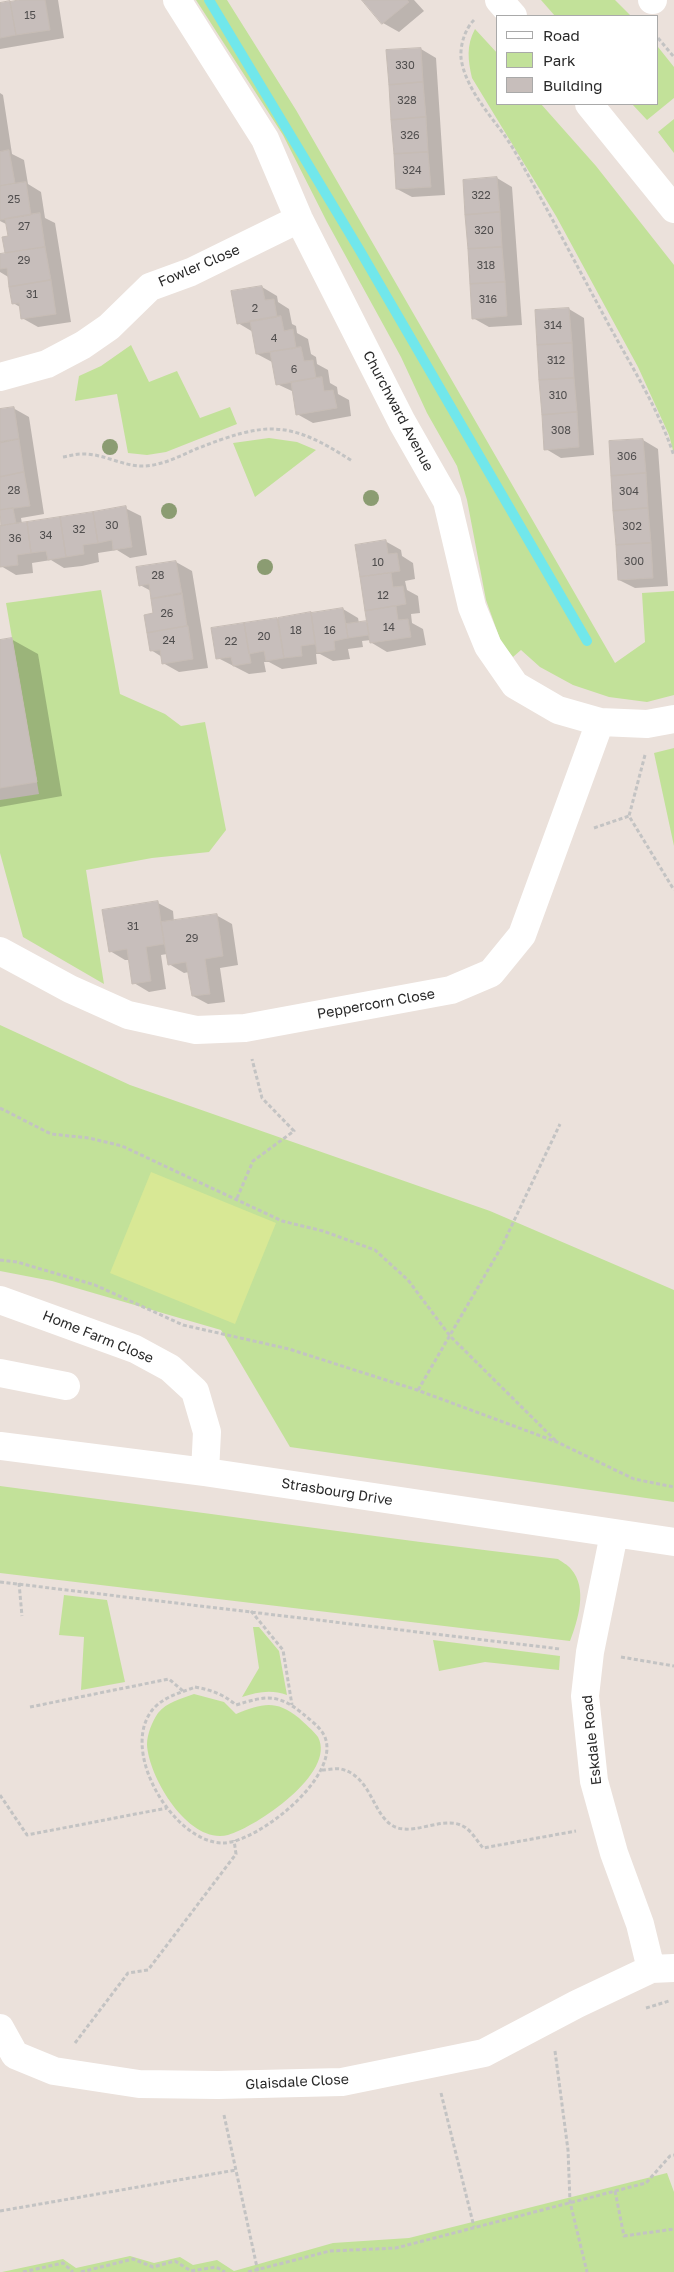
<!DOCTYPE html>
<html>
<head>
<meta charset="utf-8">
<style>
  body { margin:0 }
  #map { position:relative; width:674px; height:2272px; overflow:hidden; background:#ebe1db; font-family:"Golos Text",sans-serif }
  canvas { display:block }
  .legend { position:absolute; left:496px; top:15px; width:162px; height:90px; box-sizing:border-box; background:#fff; border:1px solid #a9a9a9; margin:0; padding:6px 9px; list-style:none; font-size:15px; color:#292929 }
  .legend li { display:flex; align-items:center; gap:10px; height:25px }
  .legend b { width:25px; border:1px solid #a9a9a9 }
</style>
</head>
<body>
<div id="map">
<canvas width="674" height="2272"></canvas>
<ul class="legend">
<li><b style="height:6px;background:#fff"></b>Road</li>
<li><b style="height:14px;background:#c2e199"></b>Park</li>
<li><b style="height:14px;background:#c7bebb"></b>Building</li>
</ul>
</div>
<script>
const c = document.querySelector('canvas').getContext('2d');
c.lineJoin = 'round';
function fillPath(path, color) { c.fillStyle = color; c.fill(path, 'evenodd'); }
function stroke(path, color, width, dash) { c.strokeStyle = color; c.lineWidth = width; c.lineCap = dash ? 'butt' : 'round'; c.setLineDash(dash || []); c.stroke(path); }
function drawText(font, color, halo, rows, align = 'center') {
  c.font = font + ' "Golos Text",sans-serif'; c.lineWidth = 4.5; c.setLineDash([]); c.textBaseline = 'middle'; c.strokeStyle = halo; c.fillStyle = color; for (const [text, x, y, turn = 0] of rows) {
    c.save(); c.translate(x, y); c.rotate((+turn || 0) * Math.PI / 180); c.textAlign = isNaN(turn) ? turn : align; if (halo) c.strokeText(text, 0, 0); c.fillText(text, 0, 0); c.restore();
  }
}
fillPath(new Path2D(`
  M196,0H227L296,110L615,663L645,642L642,593L674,591V695L647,702L609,697L573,685L540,667L521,650L513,657L501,642L486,600L467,500L457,466L427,413L401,357L327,222L283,135Z
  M541,0H615L631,16H555Z
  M475,29L498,54V104H541L596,166L674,265V454L669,435L638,367L556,216L472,78C468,60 466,46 475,29Z
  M658,47L674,67V98L647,120L632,104H658Z
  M674,119V153L658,132Z
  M131,345L149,382L177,371L200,418L230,407L237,424L166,452L147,455L128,453L117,394L75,401L79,376L101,366Z
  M269,438L297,442L316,450L255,497L233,443Z
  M101,590L120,694L165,714L181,726L205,722L226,830L209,852L152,858L86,870L104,984L23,937L0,853V800L39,794L6,603Z
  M674,748V846L654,753Z
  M0,1025L130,1085L490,1211L674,1290V1502L290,1447L221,1330L52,1281L0,1271Z
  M0,1486C186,1510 372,1537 558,1559C562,1562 568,1565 571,1569C588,1588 578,1620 570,1641L0,1573Z
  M64,1595L107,1600L125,1682L81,1690L84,1637L59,1635Z
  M253,1627H259L279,1651L287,1695C271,1689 257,1692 242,1697L259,1668Z
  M433,1640L560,1656L559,1670L485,1662L439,1671Z
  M194,1694L224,1702L236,1714C262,1704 275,1699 299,1718C305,1724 313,1730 318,1737C337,1773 256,1827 228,1835C189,1845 149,1778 147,1745C147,1734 152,1722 158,1713C167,1702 181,1699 194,1694Z
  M667,2173L674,2192V2272H2L63,2259L76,2268L130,2256L154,2263L180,2257L193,2265L217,2260L234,2271L333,2243L409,2238Z`), '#c2e199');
fillPath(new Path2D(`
  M151,1172L276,1223L235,1324L110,1273Z`), '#d8e895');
fillPath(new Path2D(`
  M27,0H58L64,38L0,49V4Z
  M363,0H414L424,11L399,32L383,23Z
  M421,49L436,58L445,195L412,197L397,189Z
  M0,93L3,95L12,154L24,160L28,184L41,192L45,218L55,223L71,322L38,327L22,318L20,307L13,303L10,278L0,272V255L6,254L4,238L10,237L8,225L0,221Z
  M497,178L512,187L522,325L489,327L473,318Z
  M262,287L277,296L278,302L289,309L292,324L296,326L297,333L308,339L311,354L316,357L317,364L328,370L330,383L337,387L338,394L349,400L351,416L313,423L297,414L294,392L277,384L272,362L257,354L253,332L238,323Z
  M569,309L584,318L594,455L561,458L546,449L536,311Z
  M13,408L29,417L44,514L21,518L22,524L125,508L141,516L147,555L130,558L117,550L98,553L99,562L82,566L64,568L51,560L32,563L33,573L16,575L1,566L0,410Z
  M643,440L658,449L668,586L635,588L619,580Z
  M385,541L401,550L402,556L413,563L415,579L405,581L407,590L418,596L420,613L411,614L412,623L423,629L426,645L387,652L372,643L371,640L362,641L363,647L348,649L350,659L333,661L320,654H316L317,664L282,669L269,662H264L266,672L249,674L218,658L213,629L343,609L358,618L359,623H369L356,546Z
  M176,562L192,571L208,668L179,672L163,663L162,657L151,650L145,616L155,614L151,591L140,585L137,568Z
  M11,639L38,654L62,796L0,807V641Z
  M158,903L173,911L174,922L216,915L232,924L238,965L220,968L225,1002L208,1004L193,996L189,972L184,973L169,964L167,954L161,955L166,989L149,992L134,983L130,960H125L110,951Z`), '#0003');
stroke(new Path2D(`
  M209,0L359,249L587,641`), '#71e7eb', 10);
const building = new Path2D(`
  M19,0H45L50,30L16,35L10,2Z
  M362,0H407L409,2L382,24Z
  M10,1L16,35L0,38V3Z
  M421,48L423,82L389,85L386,50Z
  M423,82L426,117L391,120L389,85Z
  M426,117L428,152L394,154L391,120Z
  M9,150L15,183L0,186V152Z
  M428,152L431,187L396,189L394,154Z
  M497,177L500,212L465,215L463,180Z
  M26,182L31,215L0,220V186Z
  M500,212L502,247L468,249L465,215Z
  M40,213L45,247L5,253L2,237L8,236L5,219Z
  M45,247L51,280L9,287L7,268L0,269V254Z
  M502,247L505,282L470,284L468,249Z
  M51,280L56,314L21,319L19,303L12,304L9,287Z
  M505,282L507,316L472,319L470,284Z
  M262,286L265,300L274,299L277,317L237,324L231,291Z
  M569,308L572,343L537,345L535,310Z
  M281,316L284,331L293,329L296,348L256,354L250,321Z
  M572,343L574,378L539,380L537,345Z
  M301,347L304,361L313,360L316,378L276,385L270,352Z
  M322,377L324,391L333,390L337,408L296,415L291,382Z
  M574,378L577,412L542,415L539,380Z
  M14,407L19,439L0,443V409Z
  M577,412L579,447L544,450L542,415Z
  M19,439L24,472L0,477V442Z
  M643,439L646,473L611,476L609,441Z
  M24,472L30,506L0,510V477Z
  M646,473L648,508L613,511L611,476Z
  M126,506L132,547L113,550L112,540L98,543L93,512Z
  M13,508L16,523L1,526L0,510Z
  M648,508L651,543L616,545L613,511Z
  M93,512L98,543L83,545L84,554L66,557L60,517Z
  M60,517L66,557L48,560L46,551L31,553L27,522Z
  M27,522L31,553L17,555L18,565L0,567V526Z
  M386,540L388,554L397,553L400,571L360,577L355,545Z
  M651,543L653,578L618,580L616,545Z
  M176,561L182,594L151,599L149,584L139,586L136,567Z
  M391,573L393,587L403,586L406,604L365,611L360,577Z
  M182,593L187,626L147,633L144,615L153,613L151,599Z
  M396,606L398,620L408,619L411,637L370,643L365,611Z
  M343,608L348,638L334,641L335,650L317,653L311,613Z
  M311,612L315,644L301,646L302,656L284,658L278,618Z
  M277,618L284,658L266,661L264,651L249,654L244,623Z
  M367,621L369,635L348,638L346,624Z
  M244,623L251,663L233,666L231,657L216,659L211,628Z
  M188,626L193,659L162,664L160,650L150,651L147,633Z
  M12,638L37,782L0,788V640Z
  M158,901L164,944L146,947L151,981L132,984L127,949L109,952L102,910Z
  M217,914L223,956L205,959L210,994L192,996L186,962L168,965L161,922Z`);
fillPath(building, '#c7bebb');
stroke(building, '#c6bcb5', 1);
stroke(new Path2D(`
  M474,20C465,29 460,45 461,58C466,93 497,121 514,150C547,208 578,268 610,327C633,369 659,410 674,456
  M658,38L674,57
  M63,457C69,456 75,454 82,454C103,453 123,467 145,466C163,465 180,456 196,449C265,422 288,419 352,461
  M645,755L629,816L674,890
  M594,828L629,816
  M0,1108L51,1134L89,1138L122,1146L282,1221L323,1231L375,1250L408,1280L450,1336L556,1441
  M237,1198L253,1161L294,1131L262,1098L252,1059
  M0,1260L17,1262L95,1285L183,1325L289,1349L417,1390L557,1442L634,1479L674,1487
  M418,1390L502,1246L560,1124
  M0,1582L560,1649
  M19,1583L22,1616
  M251,1611L283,1650L292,1705
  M621,1657L674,1666
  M195,1687C211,1690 223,1694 236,1705C265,1696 277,1693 302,1713C309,1719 319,1726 324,1735C344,1775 257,1843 223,1843C173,1843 116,1747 155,1707C166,1696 180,1693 195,1687Z
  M30,1707L169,1679L183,1691
  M322,1770C328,1770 336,1768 341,1769C374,1777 372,1820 398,1828C419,1834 447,1814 466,1828C472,1832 478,1842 483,1848L576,1831
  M0,1795L27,1835L167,1808
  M646,2008L669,2001
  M75,2043L128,1973L148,1970L236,1854L234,1840
  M555,2051L568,2150L570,2202L587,2272
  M441,2093L474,2227
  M224,2115L258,2272
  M615,2191L624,2236L674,2229
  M0,2211L236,2170
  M23,2272L63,2263L73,2272
  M81,2272L133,2259L153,2267L175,2261L191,2271L216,2267L225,2272
  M248,2272L330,2251L396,2248L646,2183L670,2156L674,2155`), '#c3c3c3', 3, [4, 2.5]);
stroke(new Path2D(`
  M177,0L265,139L299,219L402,422L447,501L472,607L488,646L515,685L558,710L600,722L647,724L674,719
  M499,0L513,16
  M652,0H653
  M589,104L674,209
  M0,377L47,364L83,345L109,327L150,287L191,272L299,219
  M0,951L70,989L128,1015L196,1030L245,1028L451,990L491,973L522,935L600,722
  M0,1300L135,1349L170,1368L195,1391L207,1432L205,1472
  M0,1373L66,1386
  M0,1446L205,1472L674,1542
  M614,1534L590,1652L585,1696L594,1781L614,1853L640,1924L651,1969
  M0,2028L15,2055L54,2071L139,2084L218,2085L342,2082L484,2053L577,2004L651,1969L674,1968`), '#fff', 28);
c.fillStyle = '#8b9c72';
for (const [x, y] of [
  [110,447],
  [371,498],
  [169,511],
  [265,567]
]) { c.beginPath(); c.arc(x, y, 8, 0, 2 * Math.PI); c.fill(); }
drawText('11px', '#504e4e', null, [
  ["15",30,16],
  ["330",405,66],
  ["328",407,101],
  ["326",410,136],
  ["324",412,171],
  ["322",481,196],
  ["25",14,200],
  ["27",24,227],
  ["320",484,231],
  ["29",24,261],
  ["318",486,266],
  ["31",32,295],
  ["316",488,300],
  ["2",255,309],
  ["314",553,326],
  ["4",274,339],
  ["312",556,361],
  ["6",294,370],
  ["310",558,396],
  ["308",561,431],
  ["306",627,457],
  ["28",14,491],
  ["304",629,492],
  ["30",112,526],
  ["302",632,527],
  ["32",79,530],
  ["34",46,536],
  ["36",15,539],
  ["300",634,562],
  ["10",378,563],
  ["28",158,576],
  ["12",383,596],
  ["26",167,614],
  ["14",389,628],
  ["18",296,631],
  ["16",330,631],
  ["20",264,637],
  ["24",169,641],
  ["22",231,642],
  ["31",133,927],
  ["29",192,939]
]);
drawText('14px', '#292929', '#fff', [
  ["Fowler Close",199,266,-23],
  ["Churchward Avenue",398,411,62],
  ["Peppercorn Close",376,1004,-10],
  ["Home Farm Close",98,1337,22],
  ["Strasbourg Drive",337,1492,9],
  ["Eskdale Road",592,1740,-96],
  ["Glaisdale Close",297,2082,-3]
]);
</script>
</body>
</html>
